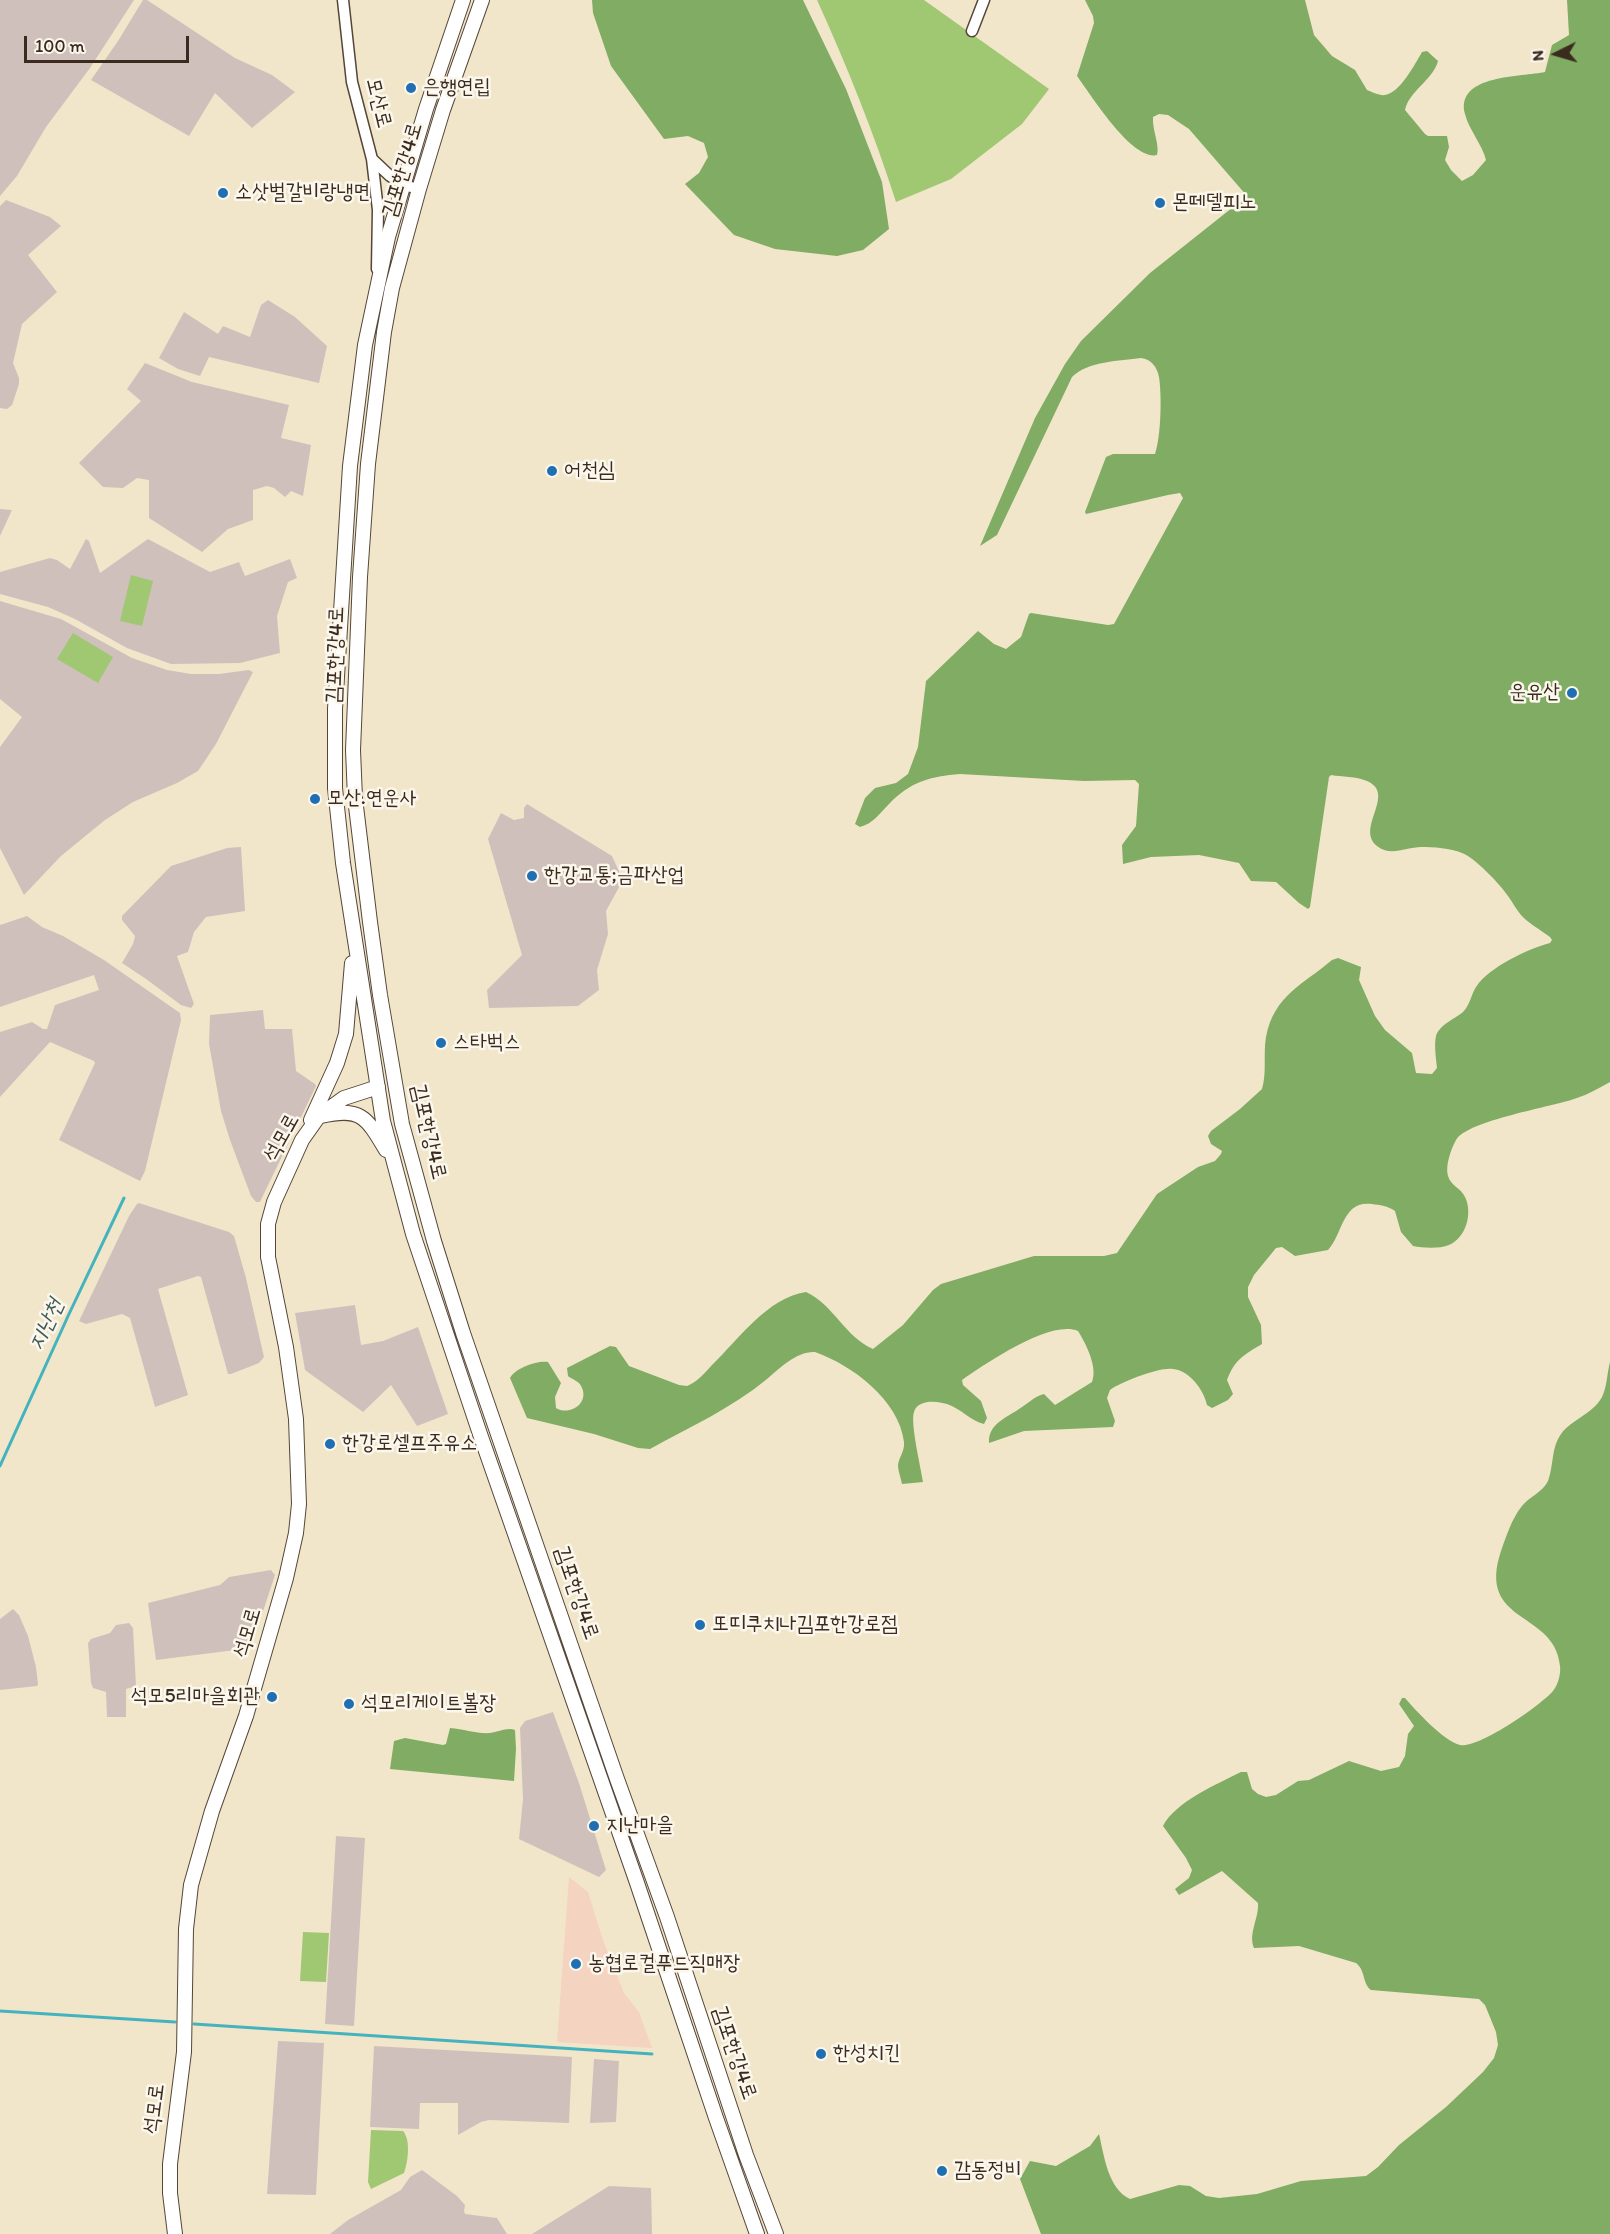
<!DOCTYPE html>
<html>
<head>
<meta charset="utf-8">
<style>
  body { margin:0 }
  #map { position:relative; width:1610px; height:2234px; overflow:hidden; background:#f1e6ca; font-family:Itim,sans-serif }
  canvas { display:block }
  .north { position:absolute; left:1526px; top:24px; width:60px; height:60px; -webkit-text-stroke:4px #fbf7ec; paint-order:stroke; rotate:265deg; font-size:16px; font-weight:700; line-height:24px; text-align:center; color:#3b2a1e }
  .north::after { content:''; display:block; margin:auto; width:21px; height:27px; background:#3b2a1e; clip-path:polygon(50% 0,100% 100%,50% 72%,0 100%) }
  .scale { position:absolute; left:24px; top:36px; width:165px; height:27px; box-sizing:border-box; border:3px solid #3b2a1e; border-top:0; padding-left:8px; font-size:18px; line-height:21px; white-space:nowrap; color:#3b2a1e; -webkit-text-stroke:4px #fbf7ec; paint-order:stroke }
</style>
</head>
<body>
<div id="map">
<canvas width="1610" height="2234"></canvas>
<div class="north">N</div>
<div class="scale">100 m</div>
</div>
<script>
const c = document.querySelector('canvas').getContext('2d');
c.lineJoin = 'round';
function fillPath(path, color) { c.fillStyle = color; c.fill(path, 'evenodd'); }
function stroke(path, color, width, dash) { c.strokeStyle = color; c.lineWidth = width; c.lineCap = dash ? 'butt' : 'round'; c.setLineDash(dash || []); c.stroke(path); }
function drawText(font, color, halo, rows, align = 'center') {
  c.font = font + ' Itim,"Poor Story",sans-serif'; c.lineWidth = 5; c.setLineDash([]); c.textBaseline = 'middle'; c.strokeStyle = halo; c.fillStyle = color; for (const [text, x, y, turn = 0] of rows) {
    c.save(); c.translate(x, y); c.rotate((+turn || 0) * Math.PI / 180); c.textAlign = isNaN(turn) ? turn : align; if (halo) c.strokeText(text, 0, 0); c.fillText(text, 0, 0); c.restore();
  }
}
fillPath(new Path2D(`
  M569,1877L588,1892L603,1940L624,1993L639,2012L652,2048L557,2042Z`), '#f4d3c1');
fillPath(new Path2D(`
  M0,0H134L90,68L46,127L17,176L0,196Z
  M143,0H147L235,58L272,75L295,92L252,128L215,93L189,136L91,80L118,41Z
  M6,200L50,217L61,226L28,255L57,292L22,324L13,363L19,378V384L12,405L7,409L0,408V206Z
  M268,300L295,317L327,346L319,383L209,357L200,376L178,369L159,358L184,312L218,334L223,326L250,337L261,305Z
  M145,363L192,382L289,405L281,438L311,445L303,496L291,491L285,497L274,488L267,486L253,490V520L228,529L202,552L149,518V480L137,478L123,488L103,487L79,463L141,401L127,389Z
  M0,509L12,510L0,536Z
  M86,539L89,541L100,573L148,539L210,572L239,562L245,576L290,559L297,578L288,582L277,616L280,653L240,663L171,664L127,648L75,619L48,607L0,594V572L50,558L57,560L70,569Z
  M0,601L61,619L132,658L167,670L191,674H219L249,670L253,672L216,744L198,771L177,783L133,802L105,820L61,856L24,895L0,848V747L22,717L0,699Z
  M527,804L612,856L623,880L606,911L608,934L597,970L599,990L578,1006L489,1008L487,990L522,955L488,839L501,813L514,820L524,818V808Z
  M241,847L245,911L206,917L194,932L188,952L177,956L194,1004L191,1008L181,1005L146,979L122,963L133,944L135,936L122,920V916L171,866L227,848Z
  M27,916L42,927L63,936L104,960L180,1013L181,1020L145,1171L140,1181L59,1140L95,1063L94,1061L50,1042L0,1097V1032L32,1022L43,1029H47L55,1005L99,990L94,975L0,1007V925Z
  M263,1010L265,1029H292L296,1071L315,1084L316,1086L260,1202H256L251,1196L230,1140L221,1111L209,1044L210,1015Z
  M139,1203L229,1232L234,1236L246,1278L264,1357L259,1363L231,1374H228L201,1277L198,1276L158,1289L188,1395L155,1407L130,1318L122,1314L86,1324L79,1321L129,1216L137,1204Z
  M355,1305L361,1345L383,1341L418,1327L448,1414L417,1426L391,1385L363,1412L305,1370L295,1313Z
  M271,1570L275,1575L251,1648L156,1660L148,1603L220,1585L229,1577Z
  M13,1609L19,1615L28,1636L36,1667L38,1684L37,1686L0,1690V1619Z
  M129,1623L133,1628L136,1686L126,1689V1717H107L106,1692L93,1688L91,1683L88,1643L91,1639L110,1633L116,1625Z
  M553,1712L579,1783L606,1870L599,1877L519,1839L523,1799L520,1728L525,1721Z
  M336,1836L365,1838L354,2026L325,2024Z
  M278,2041L324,2043L316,2195L267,2194Z
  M374,2046L572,2057L569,2123L489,2120L481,2122L458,2135V2103H420L419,2129L370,2127Z
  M594,2059L619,2061L616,2122L590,2123Z
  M422,2170L457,2196L465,2205L464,2211L465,2214L497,2218L507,2234H330L348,2220L401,2190L410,2177Z
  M609,2186L651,2188L652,2234H532Z`), '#d0c0bc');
fillPath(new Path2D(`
  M817,0H924L1049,89L1022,124L951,179L896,202C874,133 847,66 817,0Z
  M131,575L153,581L142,626L120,621Z
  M73,633L113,657L98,683L57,659Z
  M303,1932L329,1933L326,1982L300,1981Z
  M371,2130L403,2131C411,2140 408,2162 404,2173L371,2189L368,2182Z`), '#a0c772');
fillPath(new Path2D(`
  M592,0H803L846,89L882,182L889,229L863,250L837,256L775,249L734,235L685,184L699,173L708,157L704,143L688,136L664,139L611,66L593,13Z
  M1085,0H1305L1314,35L1332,56L1355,70L1367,90C1372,92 1380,96 1385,95C1400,93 1415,64 1422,52L1427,51L1438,61C1433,80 1409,91 1405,110L1425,134L1428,136H1447L1449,147L1445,160L1451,170L1462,181L1473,175L1486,160C1482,144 1469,130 1465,114C1455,74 1523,77 1545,72L1552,45L1569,35L1567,0H1610V1082C1599,1088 1589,1094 1577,1098C1553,1107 1468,1120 1456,1140C1451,1149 1445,1166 1448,1176C1451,1186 1461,1188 1465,1197C1473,1213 1466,1238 1449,1245C1439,1249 1423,1248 1413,1246L1401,1232L1395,1211C1388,1206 1380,1205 1372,1204C1342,1200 1343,1234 1328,1250L1295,1256L1282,1247L1276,1248L1254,1275L1248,1287V1297L1261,1325L1262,1344C1244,1355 1235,1359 1227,1380L1233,1394L1228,1400L1212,1408L1207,1405C1204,1390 1189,1370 1173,1369C1159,1367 1121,1382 1110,1390L1107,1398L1115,1421L1113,1427L1024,1431L989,1443C988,1424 1006,1418 1019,1409C1029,1403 1033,1397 1044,1394L1055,1405L1092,1382C1098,1367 1086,1344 1078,1331C1050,1319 985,1364 962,1380L963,1385L981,1401L987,1418L984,1424C971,1421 960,1408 947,1404C937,1401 918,1399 914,1412C910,1423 921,1468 923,1482L902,1484C901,1478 898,1471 898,1465C899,1457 905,1451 904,1442C899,1400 852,1365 815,1352C797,1351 780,1368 767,1379C732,1408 690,1427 650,1449L638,1448L594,1434L527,1418L510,1378C515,1368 538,1360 548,1362L561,1383L555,1397L556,1408C569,1416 589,1404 582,1388C580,1381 573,1380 568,1376L567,1368L610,1346L616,1347L629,1366L679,1385L687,1386C697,1382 705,1373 712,1365C739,1339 767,1298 806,1292C833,1304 845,1337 873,1349L903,1325L933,1290L941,1284L1034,1256H1104L1117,1253L1157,1194L1198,1167L1215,1161L1221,1154L1222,1151L1211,1144L1208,1136L1211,1131L1240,1109L1262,1089C1267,1072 1263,1054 1266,1037C1274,995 1304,984 1332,960L1338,958L1361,967L1359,980L1375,1016L1385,1030L1412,1053L1416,1073L1432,1074L1437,1068C1436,1058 1434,1045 1436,1036C1440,1024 1455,1019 1463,1012C1470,1005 1471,995 1476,987C1489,967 1528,949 1550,943L1552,940L1550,937C1541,930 1529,924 1521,915C1516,909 1513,903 1508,896C1501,885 1474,857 1462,853C1450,848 1434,847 1421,847C1407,847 1390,857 1377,846C1355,828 1397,794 1367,781C1356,776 1342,777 1331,775L1329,777L1310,907L1308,909L1299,903L1276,882L1251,881L1239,863L1199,855L1151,857L1123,864L1122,845L1136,826L1139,784L1135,780L1084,781L960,774C931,776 910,782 889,804C879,814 874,823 860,827L855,824L865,798L875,788L896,783L908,774L918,747L926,681L978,631L994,644L1006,649L1021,637L1029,614L1031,613L1108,625L1114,624L1183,498L1180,493L1168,495L1086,514L1085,512L1106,457L1113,454H1155C1161,437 1162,396 1159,377C1157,367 1151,359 1141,358C1120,361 1088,361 1072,377L997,535L980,546L1035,418L1065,364L1081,341L1150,273L1247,196L1189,129L1168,115L1159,114L1153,117C1152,130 1160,145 1157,155C1132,161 1091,95 1077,76L1094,23L1093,16Z
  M1610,1362V2234H1041L1020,2179L1030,2161L1056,2166L1090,2146L1099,2134C1104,2155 1108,2189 1130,2199L1179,2185L1190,2186L1206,2196L1219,2198L1257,2194L1301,2181L1366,2176L1378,2167L1399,2145L1446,2107L1483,2072L1494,2058L1498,2045L1496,2032L1485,2005L1479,1999L1371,1990C1362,1983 1366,1971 1356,1963L1299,1946L1254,1948C1248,1933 1259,1919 1258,1903L1222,1871L1179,1895L1175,1889L1189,1878L1192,1870L1186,1858L1163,1826C1175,1802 1217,1784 1241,1772H1247L1252,1789L1258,1794L1266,1797L1276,1795L1298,1781L1309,1780L1349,1761L1381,1771L1399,1767L1405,1756L1408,1734L1414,1726L1399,1704L1402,1698H1405C1415,1710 1445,1742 1460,1745C1478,1749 1540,1706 1553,1691C1558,1685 1561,1674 1560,1666C1555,1610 1476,1625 1501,1551C1506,1537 1512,1518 1522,1506C1529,1497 1543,1492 1548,1481C1554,1465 1551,1448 1561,1434C1572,1419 1593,1414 1602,1397C1607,1387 1607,1373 1610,1362Z
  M450,1728C464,1729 477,1734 490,1733C499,1732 507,1727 515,1730L516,1749L514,1781L390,1769L394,1741L405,1738L443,1745L446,1744Z`), '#80ac64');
stroke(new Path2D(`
  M0,1466L69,1314L124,1198
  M0,2011L175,2022
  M194,2024L652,2054`), '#44b3bd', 3);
const minor = new Path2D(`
  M343,0L352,82L372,159L390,176L403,185L419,189
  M972,31L984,0
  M372,159L378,210L377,269`);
const tertiary = new Path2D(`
  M463,0L426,109L388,237L365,345L350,466L335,709V788L343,863L383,1121L413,1234L480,1434L636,1880L716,2118L757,2234
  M482,0L443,110L419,189L392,288L384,332L368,464L360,577L353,750L355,798L370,922L380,995L402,1124L434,1241L463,1333L617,1779L667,1917L746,2155L776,2234
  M321,1116C360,1107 366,1116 386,1150
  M311,1120L337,1063L346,1034L352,963
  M175,2234L170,2193V2164L184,2052L186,1929L191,1885L212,1811L246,1716L286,1578L296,1533L299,1504L296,1419L286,1347L268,1257V1224L274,1202L302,1140L319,1116L344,1098L378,1087`);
stroke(minor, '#564638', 13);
stroke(tertiary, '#564638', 16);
stroke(minor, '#fff', 10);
stroke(tertiary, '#fff', 14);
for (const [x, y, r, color] of [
  [411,88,6,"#1f6fb2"],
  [223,193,6,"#1f6fb2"],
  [1160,203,6,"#1f6fb2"],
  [552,471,6,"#1f6fb2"],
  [1572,693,6,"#1f6fb2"],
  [315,799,6,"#1f6fb2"],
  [532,876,6,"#1f6fb2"],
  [441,1043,6,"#1f6fb2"],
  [330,1444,6,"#1f6fb2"],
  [700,1625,6,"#1f6fb2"],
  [272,1697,6,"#1f6fb2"],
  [349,1704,6,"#1f6fb2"],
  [594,1826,6,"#1f6fb2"],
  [576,1964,6,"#1f6fb2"],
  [821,2054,6,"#1f6fb2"],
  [942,2171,6,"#1f6fb2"]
]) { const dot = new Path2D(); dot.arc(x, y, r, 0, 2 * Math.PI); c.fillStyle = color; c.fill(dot); stroke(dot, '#fbf7ec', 2); }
drawText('21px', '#3b2a1e', '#fbf7ec', [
  ["은행연립",423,88],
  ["소삿벌갈비랑냉면",235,193],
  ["몬떼델피노",1172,203],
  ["어천심",564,471],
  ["운유산",1560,693,"right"],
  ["모산.연운사",327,799],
  ["한강교통;금파산업",544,876],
  ["스타벅스",453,1043],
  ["한강로셀프주유소",342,1444],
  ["또띠쿠치나김포한강로점",712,1625],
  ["석모5리마을회관",260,1697,"right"],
  ["석모리게이트볼장",361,1704],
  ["지난마을",606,1826],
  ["농협로컬푸드직매장",588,1964],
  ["한성치킨",833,2054],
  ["감동정비",954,2171]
], 'left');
drawText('21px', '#3b2a1e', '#fbf7ec', [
  ["모산로",378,103,76],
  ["김포한강4로",403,170,-74],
  ["김포한강4로",336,655,-88],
  ["김포한강4로",428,1132,77],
  ["석모로",282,1138,-61],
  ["김포한강4로",576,1593,71],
  ["석모로",248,1633,-74],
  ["김포한강4로",734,2053,71],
  ["석모로",155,2109,-83]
]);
drawText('italic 22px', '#3e5a56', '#fbf7ec', [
  ["지난천",47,1325,-65]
]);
</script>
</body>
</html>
